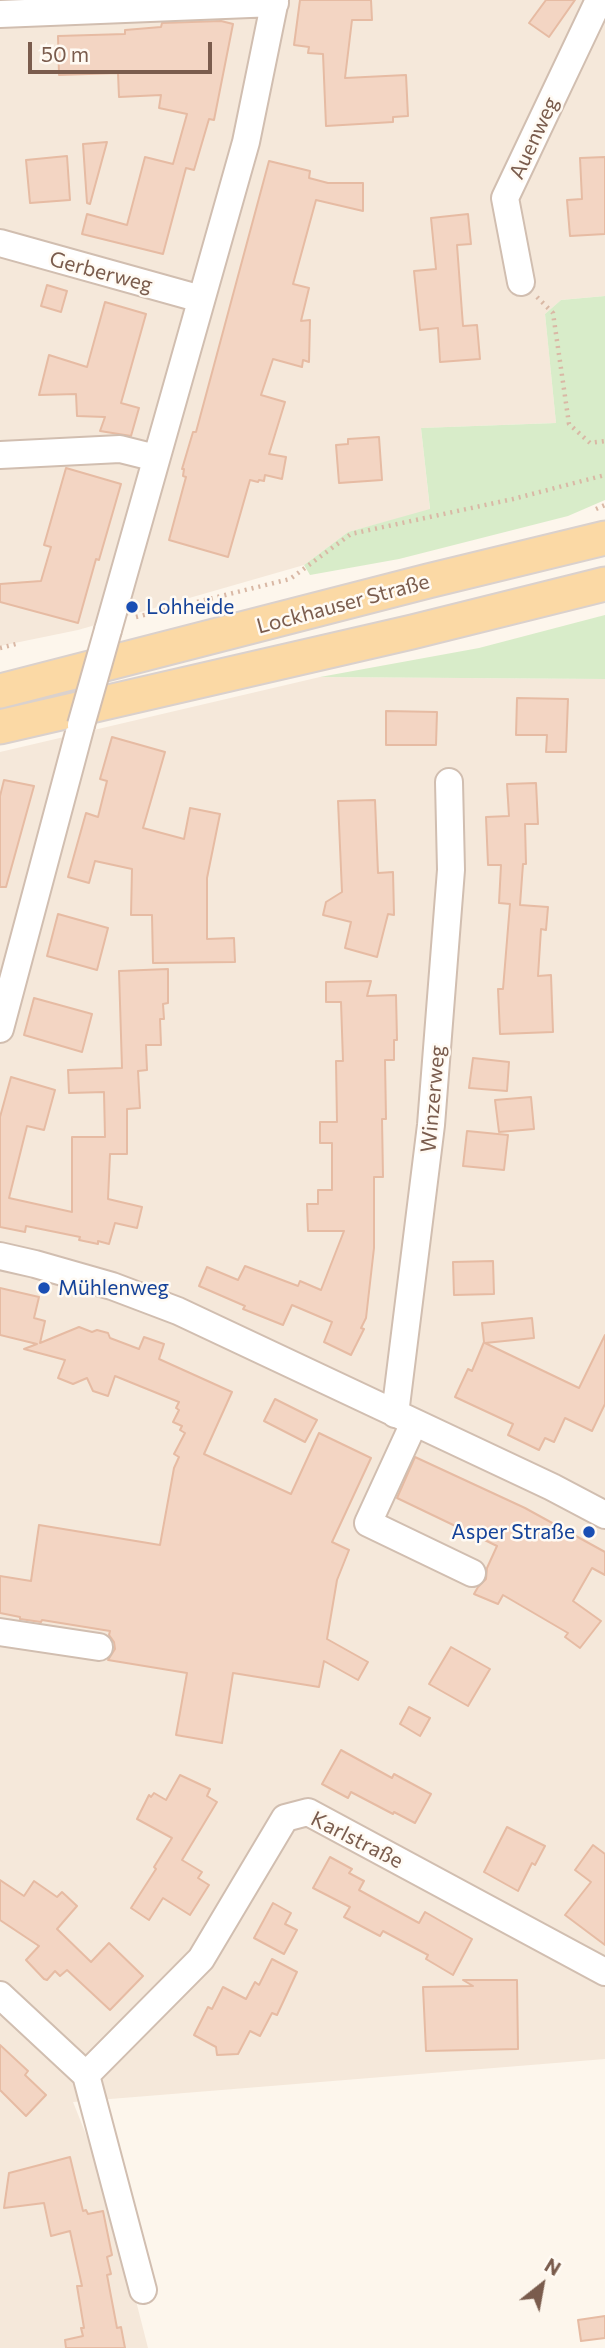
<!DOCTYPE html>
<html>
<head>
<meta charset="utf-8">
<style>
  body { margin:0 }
  #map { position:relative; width:605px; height:2348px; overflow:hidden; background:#fdf6ec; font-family:Commissioner,sans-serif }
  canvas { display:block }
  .north { position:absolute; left:507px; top:2250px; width:70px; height:70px; -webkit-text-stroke:5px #fffaf3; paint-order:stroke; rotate:31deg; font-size:19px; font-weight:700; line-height:28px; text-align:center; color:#7a5c4d }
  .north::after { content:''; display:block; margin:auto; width:24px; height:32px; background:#7a5c4d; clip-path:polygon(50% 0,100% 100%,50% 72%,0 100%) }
  .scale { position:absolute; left:28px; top:42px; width:184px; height:32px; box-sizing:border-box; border:4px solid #7a5c4d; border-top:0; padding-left:9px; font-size:21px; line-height:24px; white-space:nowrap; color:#7a5c4d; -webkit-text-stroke:5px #fffaf3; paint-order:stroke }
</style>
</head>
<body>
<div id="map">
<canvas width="605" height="2348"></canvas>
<div class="north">N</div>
<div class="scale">50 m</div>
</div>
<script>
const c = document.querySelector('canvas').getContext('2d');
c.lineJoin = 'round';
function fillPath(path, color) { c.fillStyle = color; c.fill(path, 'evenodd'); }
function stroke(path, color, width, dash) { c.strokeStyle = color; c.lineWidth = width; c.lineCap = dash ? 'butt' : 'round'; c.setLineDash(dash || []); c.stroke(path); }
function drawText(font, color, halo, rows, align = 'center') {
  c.font = font + ' Commissioner,sans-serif'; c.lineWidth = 5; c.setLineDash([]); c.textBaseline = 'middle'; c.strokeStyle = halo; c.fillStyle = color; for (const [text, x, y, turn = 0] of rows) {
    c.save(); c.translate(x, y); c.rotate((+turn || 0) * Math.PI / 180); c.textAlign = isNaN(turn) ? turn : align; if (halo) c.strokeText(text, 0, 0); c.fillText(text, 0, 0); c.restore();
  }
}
fillPath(new Path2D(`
  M0,0H605V296L561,300L545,314L556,423L421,428L430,510L348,532L304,565L78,630L0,646Z
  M320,677L605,679V2059L73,2102L107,2187L148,2348H0V752Z`), '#f5e8da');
fillPath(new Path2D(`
  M605,296V500L568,516L399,559L310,575L304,565L348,532L430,509L421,428L556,423L545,314L561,300Z
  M605,615V679L320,677L479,648Z`), '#d8ecc9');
const building = new Path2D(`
  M300,0H371L372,20H352L345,78L406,75L408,116L393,117V122L326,126L323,54L308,53L309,47L294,45Z
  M546,0H575L549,37L529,23Z
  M221,21L233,24L214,120L209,119L194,170L186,168L163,254L82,234L87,214L127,225L145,157L173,164L187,114L159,108L161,95L119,97L118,73L59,75L58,36L125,34V30L161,27L162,23Z
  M107,142L90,204L87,203L83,144Z
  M67,156L70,200L30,203L26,160Z
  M605,157V234L570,236L567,200L582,199L580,158Z
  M269,161L310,171L309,178L328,183H363V211L316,200L293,284L309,288L301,321L310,320L309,362L303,360L302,367L273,359L261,395L285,402L269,454L286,457L282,479L265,475L264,481L259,480L258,482L250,480L228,557L169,540L186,477L183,476L184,469H182L193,432H196Z
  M468,214L471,244L457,245L463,326L477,325L480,359L440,362L438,328L420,330L414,271L436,269L431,218Z
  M47,285L67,291L61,312L41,306Z
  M105,302L146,314L121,403L139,408L131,436L100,431L105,417L77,416L76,394L39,395L49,355L87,367Z
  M379,437L382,480L339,483L336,445L348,444V439Z
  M66,468L121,484L99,560L96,559L78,623L0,602V584L41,581L51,547L44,545Z
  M517,698L568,699L566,752H546L547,735H516Z
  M386,711L437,712L436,745H386Z
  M112,737L165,752L143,828L184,839L190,808L220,814L207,878V939L234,938L235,962L153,963L152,915H131L132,869L95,861L89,883L68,877L86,813L98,817L107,781L100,779Z
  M4,780L34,786L6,887H0V796Z
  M536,783L538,824H525L526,864H523L520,905L548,907L546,930L541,929L538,976L551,975L553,1032L500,1034L498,989H503L510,904L499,903L501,865H488L486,817L509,816L507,784Z
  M375,800L378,873L393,872L394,915L388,914L377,957L345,948L351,922L323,915L326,902L342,892L338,801Z
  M58,914L108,928L97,970L47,956Z
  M168,969V1003L163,1004L164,1019H160L161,1045H146L147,1070L138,1071L140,1108L127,1109V1154H110L108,1199L142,1207L137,1228L115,1223L109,1244L98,1241V1244L79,1240L80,1237L26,1226L25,1232L0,1227V1117L11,1077L55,1090L44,1130L27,1126L9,1198L72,1212V1137H105L104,1092L69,1093L68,1070L122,1068L119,971Z
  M371,981L367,996L396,995L397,1040H394V1060H385L386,1119H382L383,1177H374V1248L366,1318L361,1328L364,1329L351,1355L324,1342L332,1322L292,1305L283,1325L243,1309L245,1306L199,1286L207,1267L238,1280L245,1266L298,1286L300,1281L321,1290L344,1231H308L307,1204H318V1190H332V1143H320V1122H337L336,1061H343L341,1002H326V982Z
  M34,998L92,1014L82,1052L24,1035Z
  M473,1058L509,1062L507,1091L469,1088Z
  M531,1097L534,1129L499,1132L495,1100Z
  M467,1131L508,1135L504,1170L463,1166Z
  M493,1261L494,1294L454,1295L453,1262Z
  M0,1288L39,1297L34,1318L45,1321L40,1343L79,1327L92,1332L97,1330L108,1333L110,1338L139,1349L144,1337L164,1344L159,1359L232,1392L204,1454L291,1494L319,1433L371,1458L332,1542L349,1550L337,1580L327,1639L368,1662L358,1680L324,1661L319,1687L233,1673L222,1743L176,1735L187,1673L108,1660L115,1649L114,1642L109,1635L110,1631L42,1620L41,1622L20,1619V1617L0,1613V1576L31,1581L39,1525L160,1545L174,1468L179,1457L174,1454L185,1433L180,1430L182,1426L173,1422L179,1410L176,1408L179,1402L115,1376L108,1396L93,1391L87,1378L73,1384L58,1378L65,1360L24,1349L37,1344L0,1335Z
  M532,1318L534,1338L485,1343L579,1388L605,1335V1404L592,1431L565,1418L554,1442L545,1438L539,1450L508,1435L513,1424L455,1397L468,1369L472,1371L484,1342L482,1323Z
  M275,1399L317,1420L305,1442L264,1421Z
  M415,1457L525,1508L605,1552V1575L592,1568L573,1601L601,1621L580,1648L565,1637L568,1633L503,1595L498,1604L474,1594L478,1587L486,1579L487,1568L497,1546L397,1498Z
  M451,1647L490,1669L468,1706L429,1684Z
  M409,1707L430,1718L420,1736L400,1724Z
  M341,1750L392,1778L394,1774L431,1794L415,1823L394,1812L393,1814L351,1792L348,1798L322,1784Z
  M180,1775L210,1789L207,1796L217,1802L182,1860L202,1872L198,1878L209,1885L190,1915L163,1898L149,1920L131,1908L156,1869L154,1867L172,1838L137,1819L149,1795L151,1797L154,1793L166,1800Z
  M507,1827L545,1846L535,1865L532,1863L518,1891L484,1872Z
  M593,1845L605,1854V1945L565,1915L591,1882L575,1870Z
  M330,1857L352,1869L349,1873L364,1881L359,1890L419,1923L425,1912L472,1939L453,1975L426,1959L428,1955L383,1931L380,1936L344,1917L350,1907L313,1888Z
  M0,1880L24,1896L34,1881L57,1897L62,1892L77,1906L57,1929L91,1962L109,1943L143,1976L110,2010L67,1970L60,1976L55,1971L47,1980L44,1979L26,1960L39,1946L0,1920Z
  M273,1903L291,1913L285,1924L297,1930L284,1954L254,1938Z
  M272,1959L297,1972L277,2015L272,2013L260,2036L250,2031L238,2054L217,2055L216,2047L194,2035L208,2007L212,2009L223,1987L246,1999L255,1982L259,1985Z
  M463,1980H517L518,2049L426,2051L423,1987L473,1986Z
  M0,2045L28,2071L25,2075L46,2095L26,2116L0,2090Z
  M70,2157L83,2211L86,2210L88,2214L103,2211L112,2255L107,2257L111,2274L107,2275L117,2328L121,2327L125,2348H66L65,2340L83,2336L81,2328H84L77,2286H82L70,2231L51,2236L44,2203L4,2208L9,2173Z
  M605,2316V2338L581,2341L578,2320Z`);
fillPath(building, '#f3d5c3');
stroke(building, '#e6bba3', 2);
const minor = new Path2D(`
  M0,14L275,3
  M0,243L201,299
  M521,282L505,198L599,0
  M0,455L120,449L156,458
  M108,630L246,142L275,0
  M0,1029L81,725
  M0,1256L35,1264L112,1286L178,1311L552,1487L605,1515
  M395,1414L431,1125L451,870L449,782
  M414,1423L368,1523L472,1573
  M0,1632L99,1647
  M0,1995L86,2075L201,1959L285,1818L308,1812L605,1972
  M86,2075L143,2290`);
const major = new Path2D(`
  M0,691L428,581L605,538
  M0,727L412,632L605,584`);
stroke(minor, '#d1beb0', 30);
stroke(major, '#dad1cd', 37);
stroke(new Path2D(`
  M537,297L553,313L569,424L590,443L605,441
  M596,509L605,505
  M136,617L290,579L351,534L513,499L605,475
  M0,648L16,644`), '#d9b8a5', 4.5, [2, 5]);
stroke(minor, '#fff', 26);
stroke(major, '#fbd9a5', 33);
const minorBridge = new Path2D(`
  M81,725L108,630`);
stroke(minorBridge, '#d1beb0', 30, []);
stroke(minorBridge, '#fff', 26);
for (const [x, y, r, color] of [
  [132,607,7,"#1a4fb4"],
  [44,1288,7,"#1a4fb4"],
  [589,1532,7,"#1a4fb4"]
]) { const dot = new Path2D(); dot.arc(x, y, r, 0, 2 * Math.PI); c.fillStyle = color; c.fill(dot); stroke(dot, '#fffaf3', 2.5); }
drawText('21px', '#7a5c4d', '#fffaf3', [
  ["Auenweg",534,138,-65],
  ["Gerberweg",101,272,15],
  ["Lockhauser Straße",343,604,-15],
  ["Winzerweg",433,1099,-85],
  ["Karlstraße",357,1840,27]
]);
drawText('21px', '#164399', '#fffaf3', [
  ["Lohheide",146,607],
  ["Mühlenweg",58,1288],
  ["Asper Straße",575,1532,"right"]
], 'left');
</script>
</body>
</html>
